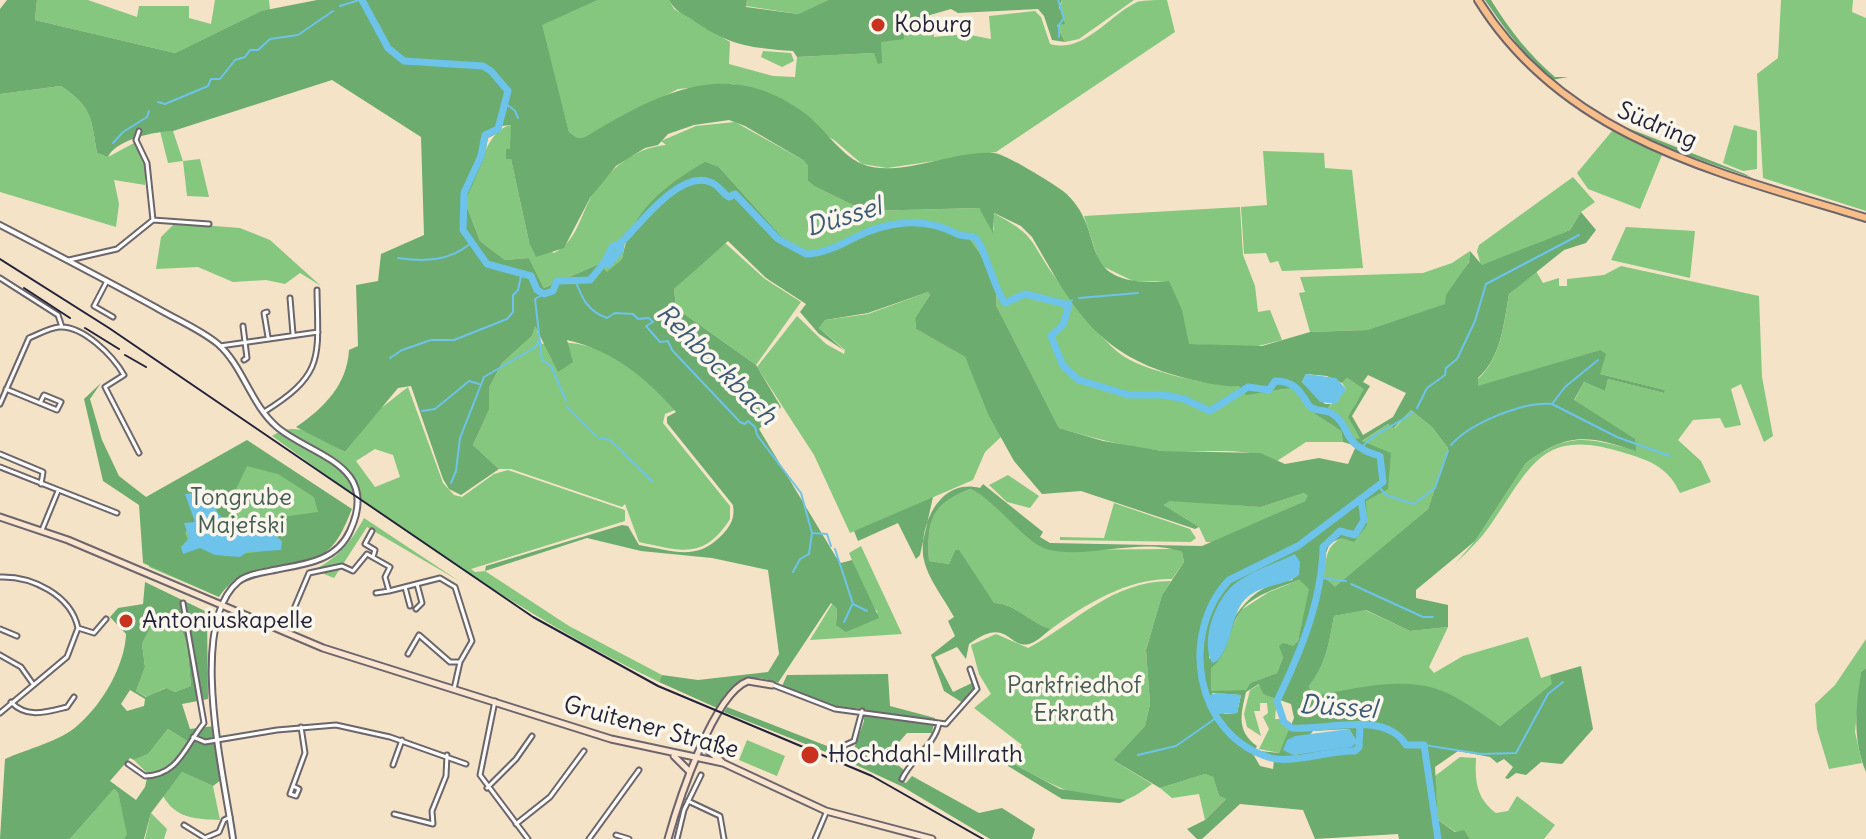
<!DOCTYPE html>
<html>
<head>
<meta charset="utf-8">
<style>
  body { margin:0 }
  canvas { display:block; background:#f4e3c7 }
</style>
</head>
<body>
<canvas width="1866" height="839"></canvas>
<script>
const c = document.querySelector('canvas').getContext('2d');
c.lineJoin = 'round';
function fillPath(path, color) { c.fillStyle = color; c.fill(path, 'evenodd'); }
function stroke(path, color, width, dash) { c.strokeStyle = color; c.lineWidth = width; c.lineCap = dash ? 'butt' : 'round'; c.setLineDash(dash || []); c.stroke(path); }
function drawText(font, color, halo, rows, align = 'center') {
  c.font = font + ' Delius,sans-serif'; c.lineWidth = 7; c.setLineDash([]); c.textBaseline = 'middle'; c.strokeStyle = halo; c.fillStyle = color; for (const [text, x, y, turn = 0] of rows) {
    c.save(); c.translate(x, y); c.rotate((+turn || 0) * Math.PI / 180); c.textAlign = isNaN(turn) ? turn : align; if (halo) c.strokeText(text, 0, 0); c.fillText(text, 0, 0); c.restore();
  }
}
fillPath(new Path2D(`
  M37,0H88L137,17L139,6H189V18L211,24L215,0H269L270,10L261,11L175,53L35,20Z
  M598,0H669L674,9L730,42L729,64L773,76L795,77L797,57L874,53C888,28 906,22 932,17L934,37L965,34L991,39L989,16L1035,11L1041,17L1050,44C1084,54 1109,15 1137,2C1145,0 1159,0 1167,0L1175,32L996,152L887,168L862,164L834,140L734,84L678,89L585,137L578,138L569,132L541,25Z
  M747,0H828L798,14L746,6Z
  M1062,0H1134L1079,39L1065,42L1057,24Z
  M1781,0H1853L1852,12L1866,18V211L1763,178L1757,74L1778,58Z
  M763,51L791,53L794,61L782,67L761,57Z
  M61,86C92,107 91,117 97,153L108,157L136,142L145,156V185L114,180L119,204L116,227L0,192V94Z
  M735,122L803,160L808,166V181L814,186L865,211L979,208L994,231L993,213C1037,236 1028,239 1055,277C1071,299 1098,336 1119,353C1141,371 1208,385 1237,386C1259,387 1267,395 1291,387L1299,392L1315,414L1341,431L1343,442H1306L1277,461C1242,445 1200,454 1162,451C1126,447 1093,438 1059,428L996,305L997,278L967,235L918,220L866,233L816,256L782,237L719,167L626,237L622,259L607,273L599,264L544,288L529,258L505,260L480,241L465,202C476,178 486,129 511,125L513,138L507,159H511L529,242L554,253C574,243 579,222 588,203C602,174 634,147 666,145L661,141L696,126Z
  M1734,125L1757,131V169L1743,171L1723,163Z
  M160,131H173L183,161L200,159L209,197L187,196L183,161L168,163Z
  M1612,131L1743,182L1662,155L1640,209L1588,189L1577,173Z
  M1263,151L1324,153L1325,168L1352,170L1363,268L1282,271L1278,261L1270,263L1266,253L1244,254L1241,207L1267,205Z
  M1573,177L1595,202L1581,212L1570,230L1481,266L1477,251L1479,245Z
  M1240,207L1243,255L1255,286L1258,312L1270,310L1282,340L1254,347L1188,344L1169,281H1133L1100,265L1084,216Z
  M175,223L240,228L270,240L321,286L300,273L285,284L266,280L233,282L198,267L156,269L161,237Z
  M1626,227L1695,231L1690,278L1611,260Z
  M724,242L765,279L801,302L756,365L676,308L674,289Z
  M1470,251L1469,261L1446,304L1367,330L1310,332L1299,293L1305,292L1300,277L1423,273L1452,263Z
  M1621,266L1759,296L1762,377L1773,436L1764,442L1741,384L1731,389L1741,425L1725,428L1720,418L1693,420L1678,440L1701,461L1711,482L1680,493C1669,469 1652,461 1628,454C1543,426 1533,463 1491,524C1481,539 1467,552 1454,565L1475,541L1526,463C1570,431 1586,438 1636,450L1574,401L1584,382L1605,391L1608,379L1664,393L1665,390L1600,374V350L1478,387V379C1501,358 1504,324 1509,294L1536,271L1543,283L1559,278V286H1567V279L1604,275Z
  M928,292L930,295L915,318L916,329L965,357L1001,437L985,452L973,480L850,533L814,455L757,367L797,316L826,344L844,354L845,350L819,328L825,320L868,314Z
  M535,325L542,344C597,334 640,371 675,410L665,414L663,423L730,506V519C704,560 681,551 639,542L625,504L622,507L511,469H499L473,445L489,410V388L502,363L532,336Z
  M1347,378L1365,389C1351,410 1345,417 1361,437L1357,440L1328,408L1346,389L1342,383Z
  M408,387L443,483L454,495L462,497L494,474L508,470L625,510V521L471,569L475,572L485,571L569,626L662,675L659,682C521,616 395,525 272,436C299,418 319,439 345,452L380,409ZM375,449L393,455L400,477L375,487L356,461Z
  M1411,410L1432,427L1448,448L1428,509L1335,588L1324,577C1326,539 1335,542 1367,525L1361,442L1388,424L1395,428Z
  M246,441L345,513L316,555L242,572L217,596L149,567L147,497Z
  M1008,475L1039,496L1030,508L1007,502L989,485Z
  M970,489C1002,503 1019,539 1051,550L1175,549L1182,552L1184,562L1172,579C1128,578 1086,604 1051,629C1030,623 1015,603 994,603L955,550L949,564L929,561C927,518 931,505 970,489Z
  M1304,493L1309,496L1305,501L1213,542H1206L1199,527L1164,505L1169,500L1261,507Z
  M1114,503L1190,529L1196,538L1191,542L1060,540V537L1104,538Z
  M364,518L459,581L367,527L334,578L314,570C339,557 351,542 364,518Z
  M861,546L902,634L810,640L832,604L837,609L836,625L878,612L871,606L849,553Z
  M1299,580L1310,589L1298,641L1283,657L1277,673L1250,683L1246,690L1230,693L1211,691V667L1241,610L1269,592Z
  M1171,581L1162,595L1146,650L1150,704L1145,726L1113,760L1152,784C1145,789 1133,798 1125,800C1084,805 1044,780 1010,762L1022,745L974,708L991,694L979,674L971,645L996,634L1028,648C1076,623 1111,581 1171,581Z
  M1365,610L1410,631L1448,627L1429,667L1434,673L1463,656L1528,637L1541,678L1550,675L1553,684L1500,726L1446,693L1393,684L1311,696L1309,686C1326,665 1329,643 1334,616Z
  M154,619L182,631L187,643L191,686L175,692L165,688L147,697L136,691L145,667L142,644Z
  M1866,639V668L1861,672L1855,732L1862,763L1829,769L1817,729L1815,704L1835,685Z
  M1260,684L1263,694L1277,697L1275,719H1281L1290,729L1279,753L1259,749L1269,729L1263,717L1268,713L1267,703H1260V711H1254L1261,736L1247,727L1244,714L1250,690Z
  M168,729L187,741C181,760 167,770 148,774L134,760L148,754Z
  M747,740L785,756L777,776L739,760Z
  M1460,757L1476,758C1475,781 1476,798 1496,813L1508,811L1517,796L1555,825L1544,839H1470L1464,831L1456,832L1438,820L1435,776Z
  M182,772L213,786L220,820C196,819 176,819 163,796Z
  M1205,774L1213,777L1219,796L1226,799L1205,820L1199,794L1172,798L1160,788Z
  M114,789L118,793L128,834L124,839H70Z
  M151,813L167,829L164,839H145Z`), '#85c77f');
fillPath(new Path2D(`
  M7,0H37L35,20L175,53L261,11L317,0H598L542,25L569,132L578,138L585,137C656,95 725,55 803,112C823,126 839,154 862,164C898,179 956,149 994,153C1006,154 1052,183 1063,191C1112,231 1068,289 1169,281L1182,310L1189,344L1262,346L1310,332L1367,330L1445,304L1446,295L1469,262L1470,251L1482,265L1570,230L1581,212L1596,230L1586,243L1564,250L1509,294C1504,323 1501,358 1478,378V386L1600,350L1606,354L1600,374L1665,390L1664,393L1608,379L1605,391L1584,382L1574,400L1635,439L1636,451C1588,435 1568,432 1526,463L1475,541L1416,590V598L1448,605V627L1410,631L1366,610L1334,616C1329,643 1326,665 1309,686L1312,696C1355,689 1406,674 1447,693C1466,702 1483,715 1500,726L1552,684L1550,675L1581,666L1593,729L1562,764L1541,762L1526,775L1516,773L1508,779L1505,778L1513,767L1504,759L1497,763L1490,757L1458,751L1435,767L1438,820L1455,832L1464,830L1470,839H1399L1398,834L1315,839L1303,810L1240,804L1202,839H1197L1187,829L1205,820L1226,799L1219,796L1213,777L1205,774L1160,788L1113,760L1145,726L1150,704L1146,650L1162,595L1184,562L1182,552C1141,537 1091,559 1050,550C1024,544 998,501 970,489C931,505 927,519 929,561L949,564L955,550H959L994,603C1015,603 1030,623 1051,629C1044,634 1037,642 1029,644C1008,649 1008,615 969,644L966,659L957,647L935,657L953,692L974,682L975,688L963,703L944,691L931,655L955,636L948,621L954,617C945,600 928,579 924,560C918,527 939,477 980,488L983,484L1043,532L1040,537L1050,543L1202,546L1305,501L1308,496L1304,493L1261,507L1169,501L1164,505L1199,527L1195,529L1081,491L1042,494L1014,461L989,416L965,357L916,329L915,318L930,295L928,292L868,313L825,320L819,328L845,351L819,334L800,312L806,304L766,278L728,241L674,289L676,308L756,365L781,407L759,429L836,557L841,563L852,560L879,618L846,632L836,625L837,609L831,603L778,683C747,671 732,681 717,708L659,682L662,675L698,680L768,672L779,654L768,570L712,558L641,551L587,538L485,571L486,566L622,525L628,526L639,545C675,551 696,562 723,534C731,525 735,518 733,505L667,423V417L676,412C645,377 614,351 567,340L573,362L558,372L535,326L532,336L502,363L489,388V410L473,445L499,469L461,495L449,489L443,479L411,386L398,388L345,452L296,427C324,408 347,385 349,350L358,346L356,285L378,281L381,254L424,235L421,137L332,80L173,131C156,131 115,140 108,157L97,153C91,117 92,107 61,86L0,94V9ZM729,120L745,126L803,160L808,166V181L814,186L865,211L979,208L993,233L994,213L1021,226L1032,237C1074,310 1098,356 1185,378C1203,382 1220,387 1239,386L1246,395L1291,388L1299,392L1315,414L1341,431L1343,442L1356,446L1348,464L1319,458L1285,464L1260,453L1162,451L1103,441L1059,428L996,305L997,278L967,235L918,220L866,233L816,256L782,237L719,167L705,162C665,185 630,212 622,259L607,272L599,264L544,288L529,258L505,260L480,241L465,202L484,158L488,138L500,132L502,126L511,125L510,149H506V159H511L529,242L536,257L564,248L590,198L616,166L645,148L658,145L668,134L694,125ZM1306,374L1327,376L1342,383L1347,378L1364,389L1348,417L1360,438L1356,439L1328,408L1331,404H1325L1302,382ZM1368,375L1406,393L1393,417L1363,435L1352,416L1370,386L1363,382ZM1411,410L1432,427L1448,448L1428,509L1335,587L1324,577L1326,553L1330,543L1342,538L1354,542L1367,525L1366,501L1388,489L1391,453L1362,441L1388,424L1394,428ZM1274,564L1293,580C1245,584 1232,623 1209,659C1212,608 1224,582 1274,564ZM1299,580L1309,589L1298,641L1293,646L1283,643L1279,646L1283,657L1277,673L1250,683L1246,690L1211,691V668C1230,654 1227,629 1241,611C1252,595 1281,587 1299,580ZM1259,684L1263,694L1291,704L1294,718L1279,753L1260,751L1259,755L1274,760L1273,769L1260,766L1253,754L1257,746C1236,731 1241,714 1246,692ZM1212,693L1241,695L1237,713L1224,714ZM1349,729L1357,742L1293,755L1313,731Z
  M669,0H747L746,7L798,14L828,0H1062L1059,7L1065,24L1057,25L1065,42L1052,40L1044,16L1038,9L958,13L951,9L902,23L904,39L881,42L882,63L878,64L874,53L797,57L793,51C752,48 731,46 697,23C685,14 677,14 669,0Z
  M1485,0H1491C1509,29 1529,55 1555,77H1568L1552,80C1525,57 1505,29 1485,0Z
  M1615,123L1745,174L1752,178L1675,151Z
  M101,383L90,399L102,440L119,476L146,497L247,440L352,509C345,525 338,546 321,555C282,574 248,556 219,597L143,563L139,505L103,481L84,399ZM247,466L278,474L314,497L318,512L282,517L260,527L237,523L230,502ZM186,494H196L201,505L218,501L215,508L220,517L241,533L261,531L281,549L225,556L189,542L185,533L195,522Z
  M933,497L920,555L916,559L898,523L858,541L854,531Z
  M145,582L207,612L208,699L182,704L190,729L214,726L221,780L213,786L182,772L151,813L144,839H124L127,834L118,793L114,789L70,839H0L5,759C27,749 61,741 78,725C102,705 125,665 126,634L110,617L118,608L143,604ZM154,620L182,631L187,643L191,686L175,692L166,688L146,697L136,691L145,667L142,644ZM130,690L145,699L144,706L127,711L121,704ZM168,729L187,741C181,760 167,770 148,774L145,787L136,800L110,781L130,758L134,760L148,754Z
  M1866,668V772C1852,738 1856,707 1861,672Z
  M888,674L890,706L935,718L932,733H907L887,756L904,770L899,780L906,783L912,776L979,813L1002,808L1035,829L1032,839H990L903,787L841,758L724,712L727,707L845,753L854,749L864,721L863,709L828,706L782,686L787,675Z
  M1010,762L1060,789L1126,800L1120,803L1062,799L1008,766Z`), '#6cac6e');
fillPath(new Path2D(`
  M1306,374L1336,378L1346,389L1336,404L1320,402L1302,382Z
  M200,487L205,490L198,497L201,505L218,501L219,505L215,508C231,540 262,523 282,541L281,550L247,552L240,557L215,555L200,548L183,554L181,547L189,538L184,523L195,522L185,494L196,493Z
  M1295,554L1300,562L1299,575C1282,588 1258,583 1242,603C1231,617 1229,660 1212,663C1200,639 1216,597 1237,582C1254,570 1276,563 1295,554Z
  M1217,693L1241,695L1237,713L1217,714L1210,695Z
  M1349,729L1357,742L1352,747L1293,755L1283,750L1287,740L1295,736Z`), '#6dc3ea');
stroke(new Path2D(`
  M1058,0L1064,18L1059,25V37
  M340,6L359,0
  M158,102L165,104L208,86L211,79H220L235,60L245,57L250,50H258L270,39L298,35L333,11
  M505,103L514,110
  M515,111L518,118
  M113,143L123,132L147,117L149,111
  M398,258C425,262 450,261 471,243
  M575,280C582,298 587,311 607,318L615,313L633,314L638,319L649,318L653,322L646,326L660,342L668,341L672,350L740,422L745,424L748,421L755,427L757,435L801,493L812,533L827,534L831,546
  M544,294L535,299L542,360L551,366L566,401
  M1079,298L1138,293
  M1067,303L1072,300
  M390,358L402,350L431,340H454L507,319L513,312V295L518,290L522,272
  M1552,404L1617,437L1670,456
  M567,407L596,436
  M1417,408L1427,388L1445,375L1446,368L1457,359L1475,321L1486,284L1579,235
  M422,411L435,409L469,381L479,384
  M599,438L610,440L652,481
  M1451,445C1470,423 1524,401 1552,404L1565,387L1598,360
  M1360,449C1375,431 1396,426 1413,412
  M451,483L456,471L460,438L484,377L534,348L540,341
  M1379,487L1386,495L1414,504L1435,488L1448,451
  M835,549L853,604L867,611
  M793,572L800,559L809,554L812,533
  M1320,578L1346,581
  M1351,584L1423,617H1433
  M844,622L852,605
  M1424,745L1481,754L1516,753L1548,694L1563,682
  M1138,755L1176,746L1216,718`), '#6dc3ea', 2);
stroke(new Path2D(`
  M362,0L388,48L404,61L483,66L491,71L508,91L498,129L485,135L481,156L464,193L463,230L487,264L531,276L537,290L544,294L553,291L557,281L590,280L604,263L609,264L620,250L621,243C641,223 680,170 710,182C719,185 722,193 729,197L735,194L778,239L806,254C822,254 839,246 852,239C886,221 924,216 957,234C962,237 970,235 975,238C983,242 996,294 1005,303L1025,294L1069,305L1063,325L1051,336L1063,366L1079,380L1129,395H1164L1184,399L1210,411L1248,387L1269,390L1275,381C1294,381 1300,391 1308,404C1312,412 1324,409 1331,413C1353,426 1338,444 1380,456L1383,482L1298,546L1229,580C1179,633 1194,736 1271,758C1292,764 1330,750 1355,751L1359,747L1360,725
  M604,263L612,247L621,243
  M1361,500L1364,520L1355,535L1340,531L1323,547C1322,601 1300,653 1277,701L1284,722L1292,728C1325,731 1385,710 1406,745H1424L1438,839`), '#6dc3ea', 7);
const minor = new Path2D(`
  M139,131L136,140L147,163L153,220
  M69,260L117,249L153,220L209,224
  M0,278L58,315L62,327
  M107,281L94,306L113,317
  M290,298L293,334
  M267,312L264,313L268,337
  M243,326L247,358L244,360
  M220,346L318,332
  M6,389L57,410L61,402L44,395L40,403
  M0,404L29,338C39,334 49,328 59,327C83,325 113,356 124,375L105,387L139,453
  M264,412C325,374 318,358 317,290
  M0,454L43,472L41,484
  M0,467L117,513
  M42,530L58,491
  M372,531L365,544L375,550L373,557
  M0,577C32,576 71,595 78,628L67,657L0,713
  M405,587L410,606
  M376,593L389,591
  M416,609L422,603L417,584
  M78,628L94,633L106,619
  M0,629L17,636
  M285,630L309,573L342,566L353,571L367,554L390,567L385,577L389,591L440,578L455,587L472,641L460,662L454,689
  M408,654L419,635L450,662H460
  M0,655L21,667L33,684
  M773,685L835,709L946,724L977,689L970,669
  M495,701L480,775L528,839
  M11,702C27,719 47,712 67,707L74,697
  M193,737L205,742L277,730L336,725L390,737L466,764
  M843,746L854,741L862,711
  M128,764L145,776C179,775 185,746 204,723L183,603
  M393,765L402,740
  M902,779C911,759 935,745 939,723
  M293,786L299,789L296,796L290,794L305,753L301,727
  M487,788L516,759L532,736
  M688,801L720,816L724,839
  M394,814L433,824L432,811L446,776L447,755
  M516,824L550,797L584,751
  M184,825L205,838L219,832L224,820L230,817
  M616,835L629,839
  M589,839L639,770
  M677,839L684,810L701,775
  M815,839L826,813`);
const tertiary = new Path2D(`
  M0,225C52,252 104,279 155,307C175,319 200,329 218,344C243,366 251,405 277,427C311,456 381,464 350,531C337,560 307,564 279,569C266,572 250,573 239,581C186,624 225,779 233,839`);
const secondary = new Path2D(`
  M0,517L68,540L323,648L611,739L723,763L826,811L932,839
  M705,740L709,751L722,762
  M674,756L689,771
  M668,839C678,803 713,694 748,681L772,685`);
const primary = new Path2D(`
  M1478,0C1564,139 1720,173 1866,218`);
stroke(minor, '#6c666c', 7);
stroke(tertiary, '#6c666c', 8);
stroke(secondary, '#6c666c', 9);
stroke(primary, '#6c666c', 10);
stroke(minor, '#fff', 3);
stroke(tertiary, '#fff', 4);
stroke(secondary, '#fce5d0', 5);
stroke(primary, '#f8bd89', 6);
stroke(new Path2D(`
  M0,259L109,328L533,617L658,686L872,776L983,839
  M24,288L70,318
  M85,328L119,349
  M125,355L146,367`), '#22223b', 2);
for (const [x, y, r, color] of [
  [878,25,8,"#c8321e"],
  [126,621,8,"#c8321e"],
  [810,755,10,"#c8321e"]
]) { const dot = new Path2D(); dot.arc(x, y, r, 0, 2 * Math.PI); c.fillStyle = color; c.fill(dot); stroke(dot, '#fbf7ec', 3); }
drawText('24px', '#22223b', '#fbf7ec', [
  ["Koburg",894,25],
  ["Antoniuskapelle",142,621],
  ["Hochdahl-Millrath",828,755]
], 'left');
drawText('24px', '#22223b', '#fbf7ec', [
  ["Südring",1657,126,23],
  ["Gruitener Straße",651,728,15]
]);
drawText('24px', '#455c53', '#fbf7ec', [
  ["Tongrube",241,498],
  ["Majefski",241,526],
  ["Parkfriedhof",1074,686],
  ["Erkrath",1074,714]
]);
drawText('italic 26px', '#3c5a78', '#fbf7ec', [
  ["Düssel",844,218,-17],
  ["Rehbockbach",716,365,45],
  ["Düssel",1338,708,4]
]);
</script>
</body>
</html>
